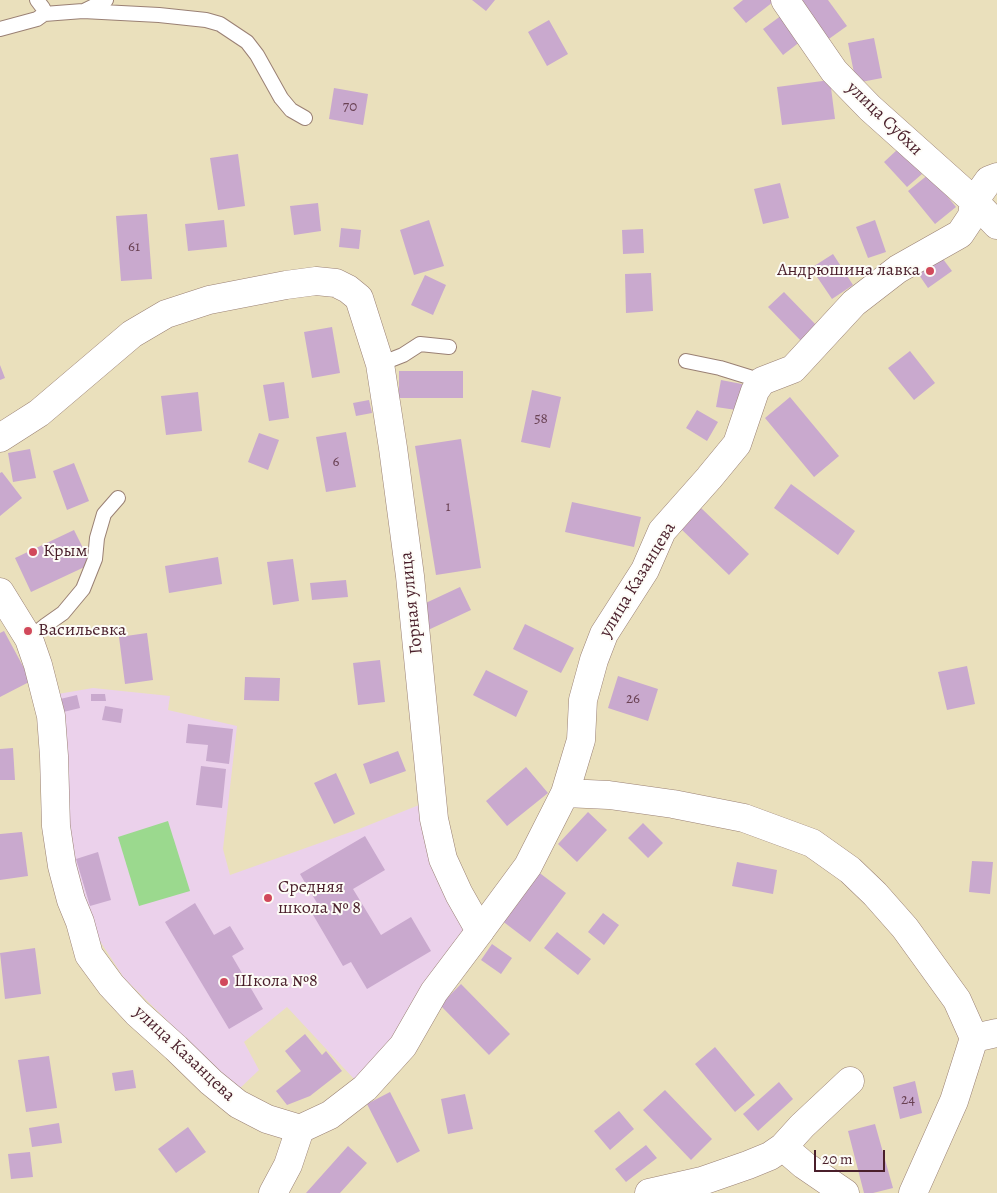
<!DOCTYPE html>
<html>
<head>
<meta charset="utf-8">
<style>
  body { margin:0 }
  #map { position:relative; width:997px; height:1193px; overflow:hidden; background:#eae0bc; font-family:Alegreya,serif }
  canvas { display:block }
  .scale { position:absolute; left:814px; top:1150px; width:71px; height:22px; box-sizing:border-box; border:2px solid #4a1f2b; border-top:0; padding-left:6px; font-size:15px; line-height:18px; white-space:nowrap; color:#4a1f2b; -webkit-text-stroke:4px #fdfcf7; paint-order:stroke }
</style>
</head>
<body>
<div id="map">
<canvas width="997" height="1193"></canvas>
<div class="scale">20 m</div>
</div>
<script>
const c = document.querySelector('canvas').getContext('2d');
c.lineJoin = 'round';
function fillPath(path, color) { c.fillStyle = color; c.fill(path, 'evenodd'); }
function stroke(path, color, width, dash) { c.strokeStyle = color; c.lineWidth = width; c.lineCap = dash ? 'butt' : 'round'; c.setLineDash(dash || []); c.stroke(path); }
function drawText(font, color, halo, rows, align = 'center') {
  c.font = font + ' Alegreya,serif'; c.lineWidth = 4; c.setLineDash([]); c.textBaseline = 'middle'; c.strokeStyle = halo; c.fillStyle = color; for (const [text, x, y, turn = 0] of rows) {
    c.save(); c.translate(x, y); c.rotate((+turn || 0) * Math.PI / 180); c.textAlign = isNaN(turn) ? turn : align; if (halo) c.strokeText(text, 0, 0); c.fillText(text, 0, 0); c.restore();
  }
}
fillPath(new Path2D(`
  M93,688L170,696L168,710L237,726L223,849L230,875L359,829L424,803L471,931L382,1059L355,1080L287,1007L244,1042L259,1070L238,1090L124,978L87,921L70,850L52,695Z`), '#ebd1eb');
fillPath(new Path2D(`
  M168,821L190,891L139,906L118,837Z`), '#9bd98e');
fillPath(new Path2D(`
  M472,0H495L486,11Z
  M743,0H772L773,2L746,23L733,8Z
  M797,0H828L847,26L826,41Z
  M782,15L801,41L783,55L763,29Z
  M549,20L568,54L547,66L528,32Z
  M874,38L882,78L856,83L848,43Z
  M830,80L835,119L782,125L777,87Z
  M334,88L368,94L363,125L329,119Z
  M898,149L922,174L907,187L884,162Z
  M238,154L245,206L218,210L210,158Z
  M929,174L956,207L935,224L908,191Z
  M780,183L789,218L763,224L754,189Z
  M318,203L321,231L294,235L290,206Z
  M147,214L152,279L121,281L116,216Z
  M224,220L227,247L188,251L185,224Z
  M429,220L444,266L414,275L400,230Z
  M875,220L886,252L868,258L856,227Z
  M341,228L361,230L359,249L339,247Z
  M643,229L644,253L623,254L622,230Z
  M833,254L853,285L832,299L811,268Z
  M940,255L952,271L928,288L917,272Z
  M651,273L653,311L626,313L625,274Z
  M425,275L446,285L433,315L411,305Z
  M784,292L818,327L802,342L768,307Z
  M332,327L340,373L312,378L304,332Z
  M910,351L935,383L914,400L888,368Z
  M0,365L5,378L0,380Z
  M399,371H463V398H399Z
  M721,380L747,385L743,411L716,407Z
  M284,382L289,418L269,421L263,385Z
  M532,390L561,397L550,448L521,442Z
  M198,392L202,431L166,435L161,396Z
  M790,397L839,456L814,477L765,418Z
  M369,400L372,413L356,416L353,403Z
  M697,410L718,422L707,441L686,428Z
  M346,432L356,487L326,492L316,437Z
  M259,433L279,440L268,470L248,462Z
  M461,439L481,568L436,575L415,446Z
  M30,449L36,478L13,482L8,453Z
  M74,463L89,501L67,510L53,471Z
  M2,472L22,498L0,516V473Z
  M791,484L855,531L838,555L774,508Z
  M572,502L641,517L634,547L565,532Z
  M700,507L749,554L729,575L680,528Z
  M74,530L91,564L31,592L15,558Z
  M218,557L222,584L169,593L165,566Z
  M293,559L299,601L273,605L267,562Z
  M346,580L348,597L312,600L310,583Z
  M460,587L471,610L426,631L415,608Z
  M525,624L574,648L561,673L513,649Z
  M4,631L31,681L0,697V633Z
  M147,633L153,680L125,684L119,637Z
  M380,660L385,702L358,705L353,663Z
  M967,666L975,704L947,710L938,672Z
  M486,670L528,691L516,717L473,695Z
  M618,676L658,689L648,721L608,708Z
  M245,677L280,678L279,701L244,700Z
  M91,694H105L106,701H91Z
  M77,695L80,708L55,714L52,701Z
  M105,706L123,709L121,723L102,720Z
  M188,724L233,729L229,764L206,761L208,745L186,743Z
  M13,748L15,780H0V749Z
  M398,751L406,771L370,784L363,764Z
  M201,766L226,769L222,808L196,805Z
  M526,767L548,793L507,826L486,801Z
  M336,773L355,814L334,824L314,783Z
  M588,812L607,830L577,862L558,844Z
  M643,823L663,843L648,858L628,838Z
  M22,832L28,876L0,880V834Z
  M365,836L385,870L353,889L381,935L411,917L431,951L367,989L351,962L343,966L309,908L317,903L300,874Z
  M98,852L111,900L90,906L76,859Z
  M972,861L993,862L990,894L969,892Z
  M737,862L777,870L773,894L732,886Z
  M537,871L566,893L530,942L501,920Z
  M195,903L214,935L230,926L244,949L232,956L263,1009L229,1029L165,922Z
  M603,913L619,925L604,945L588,932Z
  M557,932L591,959L578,975L544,948Z
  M492,944L512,958L501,974L481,960Z
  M35,948L41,994L5,999L0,953Z
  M461,984L510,1034L489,1055L440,1005Z
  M305,1034L322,1055L326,1051L342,1071L310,1096L287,1105L276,1091L301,1071L285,1051Z
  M715,1047L755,1095L735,1112L695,1064Z
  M49,1056L57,1108L26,1112L18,1060Z
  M133,1070L136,1088L115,1091L112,1073Z
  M915,1081L922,1113L900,1119L893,1087Z
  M779,1082L793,1099L758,1131L743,1114Z
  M665,1090L712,1139L691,1160L643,1110Z
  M390,1092L420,1151L397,1163L367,1104Z
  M465,1094L473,1129L448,1134L441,1099Z
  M619,1111L634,1129L610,1150L594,1131Z
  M59,1123L62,1143L32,1147L29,1128Z
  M875,1124L893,1188L873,1193H864L848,1131Z
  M188,1127L206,1152L176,1173L158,1149Z
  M646,1145L657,1158L626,1182L615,1169Z
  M348,1146L367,1163L340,1193H306Z
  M30,1152L33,1177L11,1179L8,1154Z`), '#c9a9ce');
const service = new Path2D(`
  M84,11L106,0
  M44,14L83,11L159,15L206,20L220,24L247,42L257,55L281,98L291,110L305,118
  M0,29L37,19L44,14L43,8L37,0
  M686,361L720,368L762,381
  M380,364L403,355L420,344L449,347
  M29,639L46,625L63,613L83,589L95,559L97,538L104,514L118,498`);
const minor = new Path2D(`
  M785,0L834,71L870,108L974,201L997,225
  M565,793L609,795L673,804L744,818L812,843L850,870L875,894L905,928L957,1000L974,1038
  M480,931L528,866L565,793L581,740L583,700L594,660L604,634L645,570L662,531L709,478L737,444L755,391L762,381L793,369L854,303L898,269L960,234L972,216L974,201L989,180L997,177
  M974,1038L997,1033
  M783,1147L804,1165L845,1193
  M273,1193L288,1165L300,1129
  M649,1193L702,1181L748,1165L770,1156L783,1147L802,1126L850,1081
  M913,1193L954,1101L974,1038`);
const tertiary = new Path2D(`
  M0,438L39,413L132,334L166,314L209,300L286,285L316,281L336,283L348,289L359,298L380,364L393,448L410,576L434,819L443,859L459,894L480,931L434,992L403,1046L365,1088L330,1115L300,1129L267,1119L238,1104L211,1082L176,1048L137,1013L111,985L89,955L80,922L71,900L62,866L56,826L54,756L51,716L38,665L29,639L0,592`);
stroke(service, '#9a8074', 16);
stroke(minor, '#9a8074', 29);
stroke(tertiary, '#9a8074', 29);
stroke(service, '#fff', 14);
stroke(minor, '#fff', 28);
stroke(tertiary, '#fff', 28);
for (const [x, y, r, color] of [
  [930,271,5,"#d1495b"],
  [33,552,5,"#d1495b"],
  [28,631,5,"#d1495b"],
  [268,898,5,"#d1495b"],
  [224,982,5,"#d1495b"]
]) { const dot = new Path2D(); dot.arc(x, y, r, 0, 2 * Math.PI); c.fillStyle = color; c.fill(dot); stroke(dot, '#fdfcf7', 2); }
drawText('15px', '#6a4254', null, [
  ["70",350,107],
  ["61",134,247],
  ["58",541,419],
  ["6",336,462],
  ["1",448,507],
  ["26",633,699],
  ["24",908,1100]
]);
drawText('18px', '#4a1f2b', '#fdfcf7', [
  ["улица Субхи",884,119,44],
  ["улица Казанцева",638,580,-59],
  ["Горная улица",412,603,-96],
  ["улица Казанцева",184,1054,43]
]);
drawText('18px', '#4a1f2b', '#fdfcf7', [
  ["Андрюшина лавка",920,271,"right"],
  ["Крым",43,552],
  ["Васильевка",38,631],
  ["Средняя",278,888],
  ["школа № 8",278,909],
  ["Школа №8",234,982]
], 'left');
</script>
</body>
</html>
